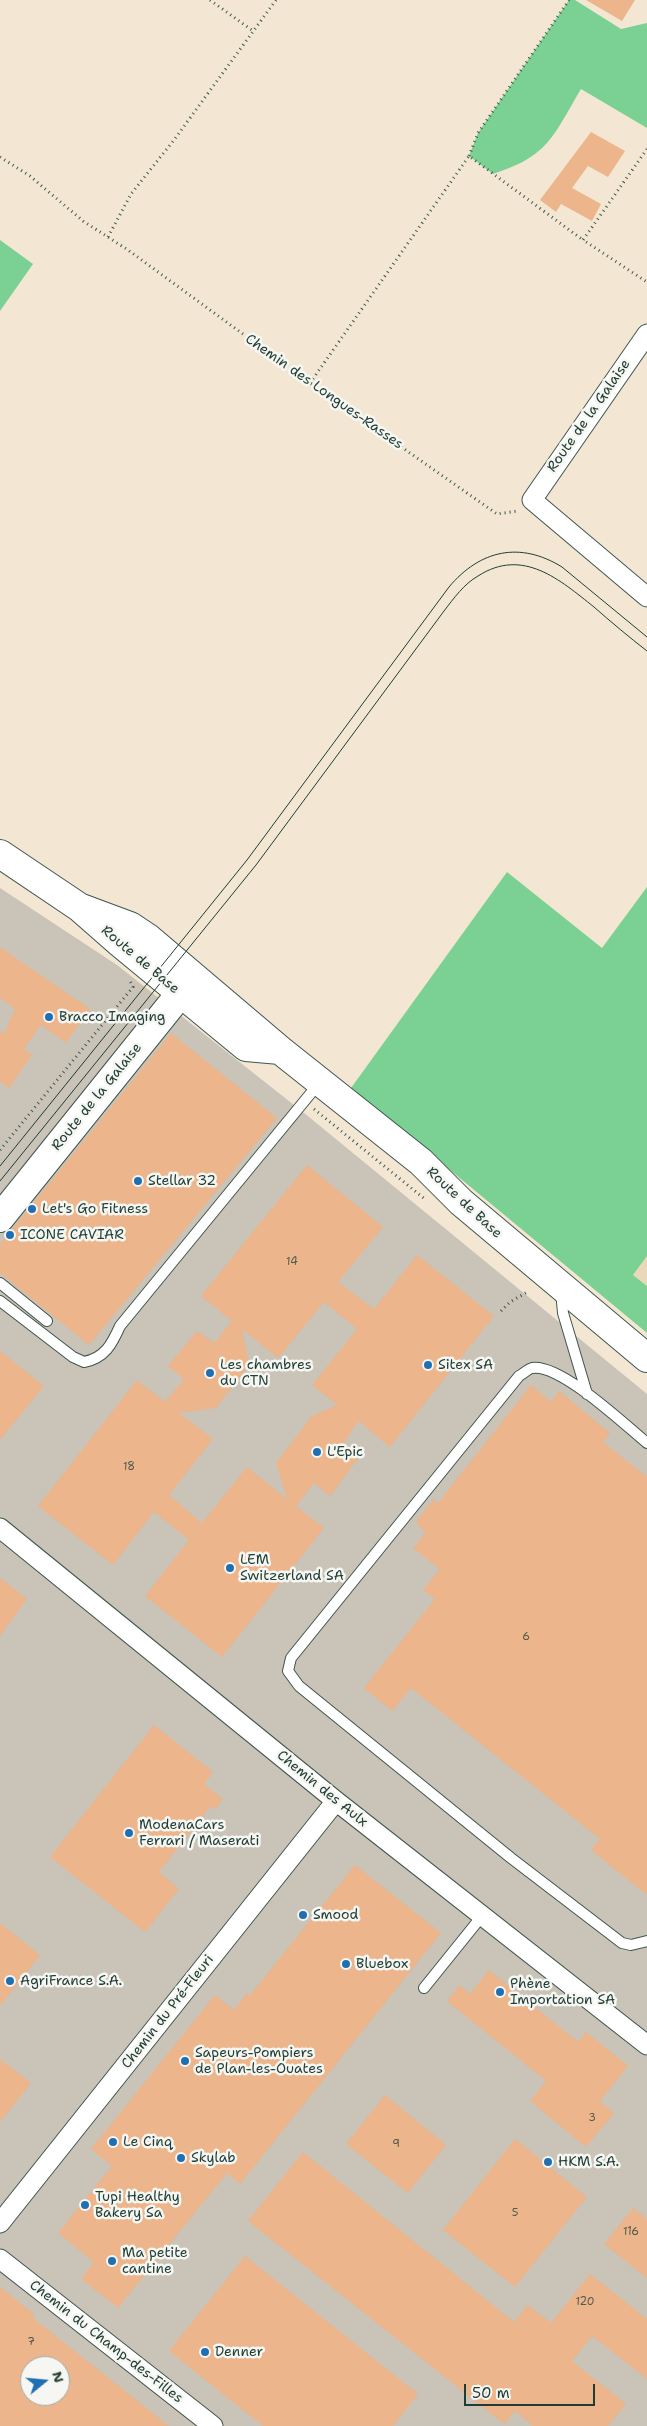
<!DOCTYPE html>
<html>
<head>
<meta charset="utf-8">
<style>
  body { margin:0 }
  #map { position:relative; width:647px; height:2426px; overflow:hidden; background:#f3e7d4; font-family:"Shantell Sans",sans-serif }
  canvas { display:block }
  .north { position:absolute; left:20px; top:2356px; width:50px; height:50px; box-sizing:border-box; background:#f6f6f2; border:1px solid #a0aca6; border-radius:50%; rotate:73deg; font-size:14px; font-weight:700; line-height:20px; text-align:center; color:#1f3d34 }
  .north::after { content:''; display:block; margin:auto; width:18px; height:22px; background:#1f6fb2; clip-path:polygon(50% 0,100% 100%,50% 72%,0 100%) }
  .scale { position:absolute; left:464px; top:2384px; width:131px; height:22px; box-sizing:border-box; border:2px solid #1f3d34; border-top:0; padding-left:6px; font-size:15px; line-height:18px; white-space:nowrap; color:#1f3d34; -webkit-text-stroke:4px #f6f6f2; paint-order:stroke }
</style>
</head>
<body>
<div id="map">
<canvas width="647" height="2426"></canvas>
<div class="north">N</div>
<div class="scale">50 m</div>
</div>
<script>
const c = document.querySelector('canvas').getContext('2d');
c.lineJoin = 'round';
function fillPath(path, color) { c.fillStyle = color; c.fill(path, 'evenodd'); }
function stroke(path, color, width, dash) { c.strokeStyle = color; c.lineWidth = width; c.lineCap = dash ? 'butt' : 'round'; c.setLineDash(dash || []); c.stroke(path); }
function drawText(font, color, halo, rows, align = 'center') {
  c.font = font + ' "Shantell Sans",sans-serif'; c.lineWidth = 5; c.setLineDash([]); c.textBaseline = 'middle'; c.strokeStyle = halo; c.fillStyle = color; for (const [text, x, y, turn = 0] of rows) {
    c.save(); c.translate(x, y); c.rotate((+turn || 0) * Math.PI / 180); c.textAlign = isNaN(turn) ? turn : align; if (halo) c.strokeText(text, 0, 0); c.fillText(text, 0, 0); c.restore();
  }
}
fillPath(new Path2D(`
  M647,1256V1286L633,1275Z`), '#e9d9ba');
fillPath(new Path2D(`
  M0,888L117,965L309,1117L647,1394V2426H0ZM30,2366H60V2396H30Z`), '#c9c3b8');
fillPath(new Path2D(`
  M569,0H575L621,29L647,23V128L581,89C553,136 549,156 493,174L469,156L478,133Z
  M0,240L33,264L0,311Z
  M507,872L602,948L647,887V1256L633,1275L647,1286V1333L351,1088Z`), '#7bd093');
fillPath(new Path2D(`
  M586,0H635L622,21Z
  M591,132L625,151L608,177L588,166L572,188L601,204L592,221L561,204L556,212L540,200Z
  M0,947L90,1009L66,1043L41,1025L24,1049L32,1055L9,1088L0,1082V1031L4,1034L15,1009L0,998Z
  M171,1033L277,1118L89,1345L0,1273V1244Z
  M307,1165L383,1227L338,1282L374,1309L417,1255L494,1316L390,1447L358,1421L343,1445L358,1459L330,1496L314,1483L296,1506L324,1528L222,1657L145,1596L189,1540L178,1531L154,1512L113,1565L38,1506L137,1380L165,1402L184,1379L168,1366L197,1331L214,1343L232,1321L201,1296ZM324,1302L357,1329L312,1385L337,1405L312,1416L276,1463L287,1499L247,1467L202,1523L169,1495L213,1439L179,1413L216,1408L248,1367L249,1363L242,1329L278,1358Z
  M0,1351L44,1386L0,1440Z
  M531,1385L551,1402L559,1391L610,1433L603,1442L647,1477V1895L591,1850L600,1839L411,1688L392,1711L364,1688L435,1599L423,1590L440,1569L413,1548L426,1532L418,1526L419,1524L416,1521L434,1499L438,1503Z
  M0,1578L27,1599L0,1636Z
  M154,1725L213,1772L204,1784L223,1799L215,1809L211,1806L159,1872L179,1889L145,1932L50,1857Z
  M355,1865L441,1933L240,2184L227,2173L118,2308L81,2279L94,2262L58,2233L112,2166L91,2149L215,1995L234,2010L247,1993L250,1995Z
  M0,1923L40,1955L0,2006Z
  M489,1970L578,2042L586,2032L628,2066L600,2101L614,2113L586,2147L530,2101L546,2081L447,2001L460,1985L470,1994Z
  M0,2059L31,2083L0,2122Z
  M385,2095L446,2145L408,2193L346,2144Z
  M515,2139L587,2197L515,2287L443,2230Z
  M303,2152L514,2322L528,2305L551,2323L590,2274L647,2319V2379L592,2336L572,2361L626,2404L608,2426H533L515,2411L504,2424L248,2221Z
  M633,2208L647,2219V2278L604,2244Z
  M245,2256L418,2394L393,2426H263L169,2351Z
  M0,2287L35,2315L33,2318L169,2426H0ZM30,2366H60V2396H30Z`), '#ecb58b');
const lane = new Path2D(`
  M0,1283L47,1321
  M561,1291L563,1313L587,1394
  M0,1301L73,1357L84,1362C105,1358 112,1344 120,1326L320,1082
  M647,1443C625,1425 560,1363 532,1368C528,1369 523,1374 519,1376L291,1658L288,1671L299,1686L511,1858L622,1943L631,1945L647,1941
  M424,1988L482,1916`);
const street = new Path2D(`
  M647,334L532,500L647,597
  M0,1528L336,1801L647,2045
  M0,2223L336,1801
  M0,2259L213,2426`);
const secondary = new Path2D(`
  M0,854L79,907L120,943L246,1047L280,1050
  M79,907L130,926L148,938L280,1050L421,1162L461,1202L647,1358
  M0,1218L192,979`);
stroke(lane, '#3f564c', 12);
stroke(street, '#3f564c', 21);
stroke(secondary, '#3f564c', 30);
stroke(new Path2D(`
  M210,0L253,31
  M647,149L583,240L647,282
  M469,156L478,133L569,0
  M0,157L30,176L83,221L128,250L310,383L497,514L518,511
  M108,237L131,194L174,140L276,0
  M310,383L469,156L583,240
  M314,1109L426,1200
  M0,1150L133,987L130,981
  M501,1311L510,1302L529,1291`), '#3f564c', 3, [1, 4]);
stroke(lane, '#fff', 10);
stroke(street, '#fff', 19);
stroke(secondary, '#fff', 28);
stroke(new Path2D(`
  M0,1166L247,860L449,587C480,550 520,541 562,567L647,637
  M0,1181L256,865L444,611C454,598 464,584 478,576C523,547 560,580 594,607C611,622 629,637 647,651`), '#1f3d34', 1);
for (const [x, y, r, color] of [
  [49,1017,5,"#1f6fb2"],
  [138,1181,5,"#1f6fb2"],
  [32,1209,5,"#1f6fb2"],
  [10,1235,5,"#1f6fb2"],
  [428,1365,5,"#1f6fb2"],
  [210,1373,5,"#1f6fb2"],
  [317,1452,5,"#1f6fb2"],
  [230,1568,5,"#1f6fb2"],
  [129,1833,5,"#1f6fb2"],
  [303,1915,5,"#1f6fb2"],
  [346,1964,5,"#1f6fb2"],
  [10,1981,5,"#1f6fb2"],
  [500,1992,5,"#1f6fb2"],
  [185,2061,5,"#1f6fb2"],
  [113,2142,5,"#1f6fb2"],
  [181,2158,5,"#1f6fb2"],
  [548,2162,5,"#1f6fb2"],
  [85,2205,5,"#1f6fb2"],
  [112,2261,5,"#1f6fb2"],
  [205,2352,5,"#1f6fb2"]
]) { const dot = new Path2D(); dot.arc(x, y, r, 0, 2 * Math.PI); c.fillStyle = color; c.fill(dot); stroke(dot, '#f6f6f2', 2); }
drawText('11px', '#525b4a', null, [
  ["14",292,1262],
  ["18",129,1467],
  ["6",526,1637],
  ["3",592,2118],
  ["9",396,2144],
  ["5",515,2213],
  ["116",631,2232],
  ["120",585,2302],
  ["7",31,2342]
]);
drawText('14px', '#1f3d34', '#f6f6f2', [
  ["Chemin des Longues-Rasses",324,392,35],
  ["Route de la Galaise",589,416,-55],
  ["Route de Base",140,960,40],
  ["Route de la Galaise",97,1097,-51],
  ["Route de Base",464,1203,43],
  ["Chemin des Aulx",322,1789,39],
  ["Chemin du Pré-Fleuri",168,2012,-52],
  ["Chemin du Champ-des-Filles",106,2342,38]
]);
drawText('14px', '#1f3d34', '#f6f6f2', [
  ["Bracco Imaging",59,1017],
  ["Stellar 32",148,1181],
  ["Let's Go Fitness",42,1209],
  ["ICONE CAVIAR",20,1235],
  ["Les chambres",220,1365],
  ["du CTN",220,1381],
  ["Sitex SA",438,1365],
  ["L'Epic",327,1452],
  ["LEM",240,1560],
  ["Switzerland SA",240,1576],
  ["ModenaCars",139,1825],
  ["Ferrari / Maserati",139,1841],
  ["Smood",313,1915],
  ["Bluebox",356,1964],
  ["AgriFrance S.A.",20,1981],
  ["Phène",510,1984],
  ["Importation SA",510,2000],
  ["Sapeurs-Pompiers",195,2053],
  ["de Plan-les-Ouates",195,2069],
  ["Le Cinq",123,2142],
  ["Skylab",191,2158],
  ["HKM S.A.",558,2162],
  ["Tupi Healthy",95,2197],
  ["Bakery Sa",95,2213],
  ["Ma petite",122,2253],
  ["cantine",122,2269],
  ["Denner",215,2352]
], 'left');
</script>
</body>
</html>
